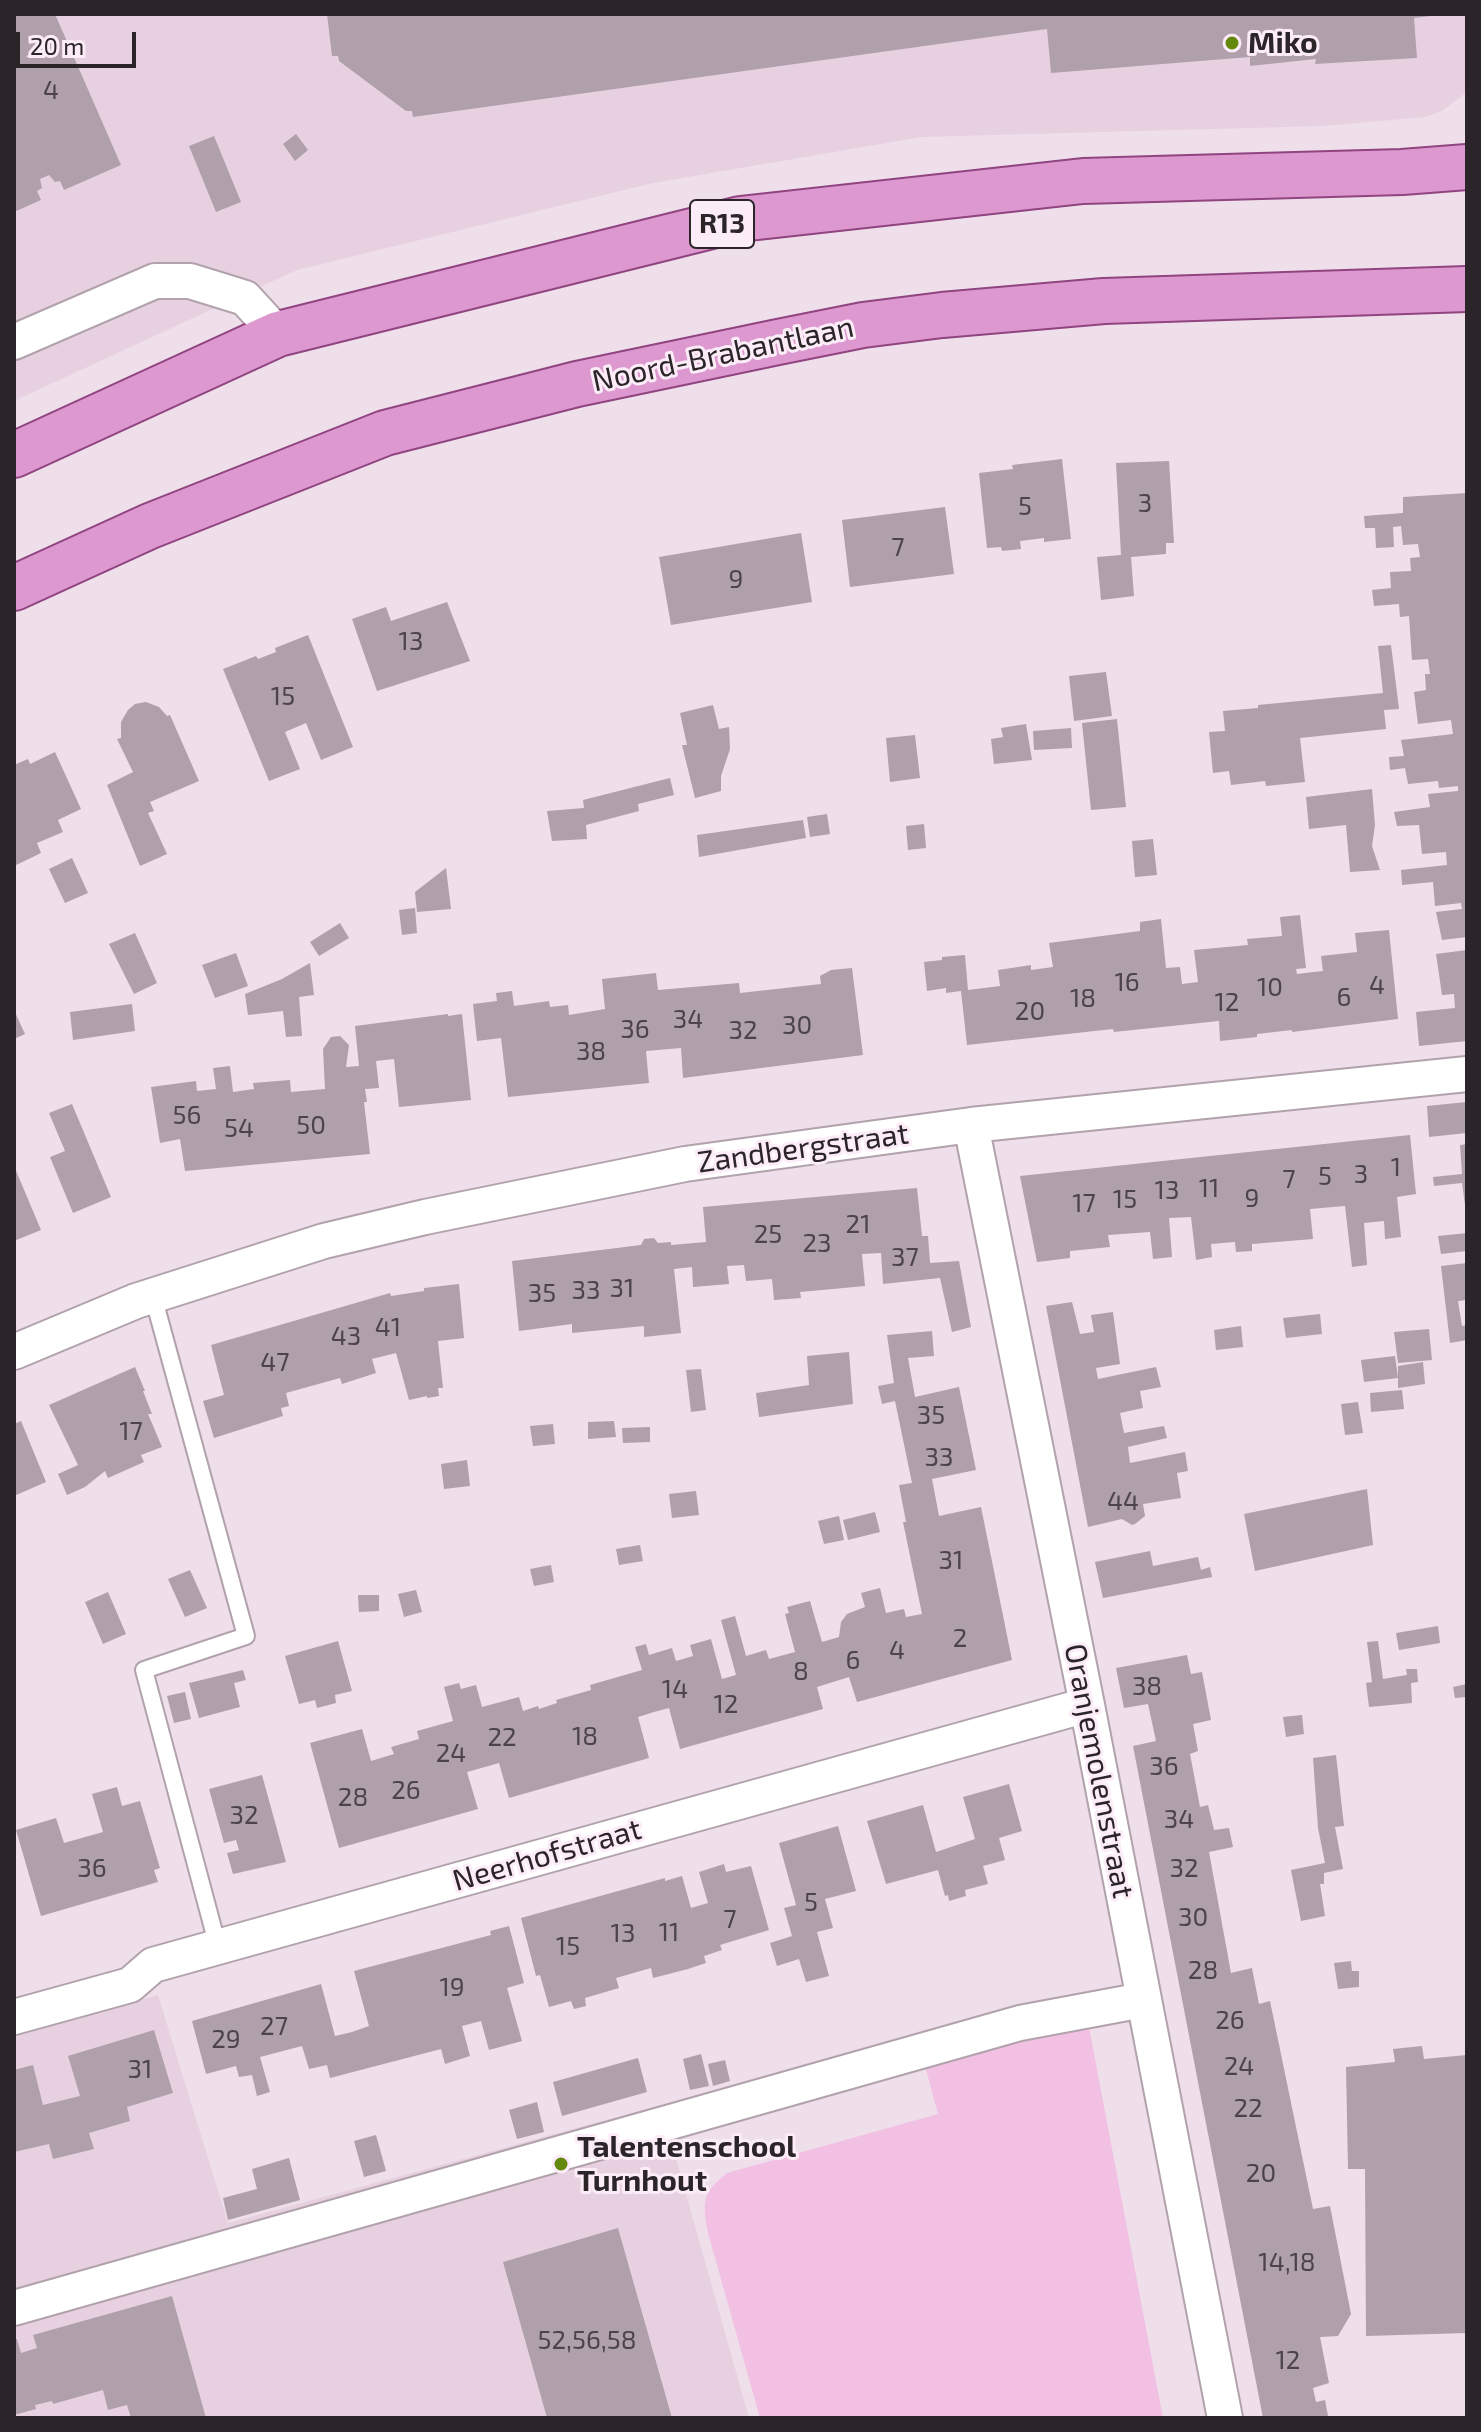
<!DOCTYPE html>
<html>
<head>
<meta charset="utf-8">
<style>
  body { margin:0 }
  #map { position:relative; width:1481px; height:2432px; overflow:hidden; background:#eedfea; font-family:"Exo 2",sans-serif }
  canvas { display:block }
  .frame { position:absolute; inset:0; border:16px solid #2b2529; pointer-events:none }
  .scale { position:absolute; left:16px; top:32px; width:120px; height:36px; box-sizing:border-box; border:4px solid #2b2529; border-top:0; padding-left:10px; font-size:24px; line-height:28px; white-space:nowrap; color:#2b2529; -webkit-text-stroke:6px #fcecf7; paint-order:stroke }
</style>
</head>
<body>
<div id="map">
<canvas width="1481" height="2432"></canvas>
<div class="frame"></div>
<div class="scale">20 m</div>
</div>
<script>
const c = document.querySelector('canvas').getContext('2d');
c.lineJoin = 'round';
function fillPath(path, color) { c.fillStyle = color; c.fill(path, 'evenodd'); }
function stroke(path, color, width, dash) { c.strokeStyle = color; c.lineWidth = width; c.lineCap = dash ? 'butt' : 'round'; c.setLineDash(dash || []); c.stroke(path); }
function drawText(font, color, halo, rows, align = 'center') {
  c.font = font + ' "Exo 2",sans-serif'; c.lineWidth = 6; c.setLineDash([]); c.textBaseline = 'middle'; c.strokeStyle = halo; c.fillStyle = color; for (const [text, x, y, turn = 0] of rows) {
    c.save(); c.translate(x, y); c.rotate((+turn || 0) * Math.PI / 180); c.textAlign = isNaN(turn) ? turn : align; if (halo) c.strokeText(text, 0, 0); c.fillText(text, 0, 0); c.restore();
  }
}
fillPath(new Path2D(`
  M14,14H1467V92L1442,111L1426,117L1323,126L922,137L653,183L297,270L14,401Z
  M158,1995L228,2223L661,2105L749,2418H14V2036Z`), '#e7d1e1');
fillPath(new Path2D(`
  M1089,2027L1163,2418H760L708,2233C702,2202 702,2193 727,2173L938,2114L924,2062Z`), '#f1c0e3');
fillPath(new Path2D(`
  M14,14H55L121,165L64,190L60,181L55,182L49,175L40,179L42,188L37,191L41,200L14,212Z
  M327,14H1431V16L1414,18L1417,58L1315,64L1316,59L1250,66V57L1051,73L1047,29L413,117L412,111H406L339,61L338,56H332Z
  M296,134L308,150L295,161L283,144Z
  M214,136L241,202L216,212L189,146Z
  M1062,459L1071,539L1044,542V538L1020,541L1021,549L1002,551L1001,547L987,548L979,473L1013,469L1012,465Z
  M1169,461L1174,543H1166V554L1131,557L1134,596L1101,600L1097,557L1121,555L1116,463Z
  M1467,493V937L1442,940L1436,912L1462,909L1461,903L1435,906L1433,882L1402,885L1401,870L1447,865L1446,852L1422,854L1419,825L1397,826L1394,812L1430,807L1428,794L1458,791V786L1439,788L1438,781L1408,784L1405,768L1390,770L1389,757L1404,756L1401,740L1453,734L1451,720L1418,724L1414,692L1426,690L1425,674H1430L1428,659L1412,660L1409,616L1400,617L1399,604L1374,606L1372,590L1391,588L1390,572L1411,571L1410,558L1420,557L1418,544L1403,545L1401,526L1393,527L1394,547L1376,548L1375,528H1365L1364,516L1403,513V497Z
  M945,507L954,574L850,587L842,520Z
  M801,533L812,602L671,625L659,557Z
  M447,602L470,661L377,691L352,619L386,607L391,621Z
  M308,635L353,747L321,760L306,723L285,732L300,769L269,781L223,669L256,656L258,659L276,652L275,648Z
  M1391,645L1399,709L1384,710L1386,729L1300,738L1305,782L1266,786L1265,781L1231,785L1229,771L1213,773L1209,732L1225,731L1223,711L1258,708V705L1383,693L1378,646Z
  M1106,672L1112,716L1074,721L1069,676Z
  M146,702L159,707L167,716L170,715L199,781L150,802L154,811L148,813L167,854L140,866L107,785L133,772L117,739L121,738V722L128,710L135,704Z
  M713,705L719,729L729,727L730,749L721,776V791L695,798L682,745H687L680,713Z
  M1117,719L1126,807L1091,810L1082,723Z
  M1026,724L1032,760L994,764L991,739L1003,737L1001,728Z
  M1071,728L1072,748L1034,750L1033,731Z
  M915,735L920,778L890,782L886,738Z
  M55,752L81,809L58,820L63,832L37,843L41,853L14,866V765L28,759L30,764Z
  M670,778L674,795L638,804L639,811L586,825L587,839L552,841L547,811L584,808L583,800Z
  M1372,789L1375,825L1372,846L1380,870L1350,872L1346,825L1309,829L1306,797Z
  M827,814L830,834L810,837L807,817Z
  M803,820L806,838L699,857L697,835Z
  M924,824L926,848L908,850L906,826Z
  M1153,839L1157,875L1135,877L1132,841Z
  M72,858L88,893L65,903L49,869Z
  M446,868L451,909L417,912L415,892Z
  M415,908L417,933L402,935L399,910Z
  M1300,915L1306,968L1296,969L1297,974L1323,971L1321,956L1357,952L1355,933L1389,930L1398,1019L1292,1032V1030L1257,1034V1037L1220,1041L1219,1021L1114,1032L1113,1029L967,1045L961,991L946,993V988L927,991L924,962L942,960V957L965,955L968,990L1000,986L998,970L1031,965V970L1053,967L1049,943L1140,931V922L1161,919L1166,968L1180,967L1182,984L1198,982L1194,950L1248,945L1247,939L1282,936L1280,917Z
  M340,923L349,938L319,956L310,942Z
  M135,933L157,983L134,994L109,944Z
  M1467,950V1041L1419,1046L1416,1012L1455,1008L1454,994L1442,995L1436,954Z
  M236,953L248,986L215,998L202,965Z
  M310,963L314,995L299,997L302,1036L286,1037L283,1011L248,1015L245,994L282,979Z
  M852,968L863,1055L683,1078L681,1048L646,1051L649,1083L508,1097L501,1038L477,1041L473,1004L497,1001L496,993L512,991L514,1006L549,1001L550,1007L568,1005L569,1015L605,1009L602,979L656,973L658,990L739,983L740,993L821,984L820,976L831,970Z
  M132,1004L135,1031L73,1040L70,1012Z
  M14,1010L25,1034L14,1039Z
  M448,1014V1016L462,1014L471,1100L399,1107L394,1059L376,1061L379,1088L365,1089L367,1102H364L370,1154L185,1171L180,1139L160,1143L151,1087L196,1081L197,1091L216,1089L213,1068L230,1066L233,1092L254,1089L253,1083L290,1080L291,1092L325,1089L323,1049L331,1037L340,1036L349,1045L346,1067L359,1066L355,1026Z
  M1467,1102V1133L1429,1137L1427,1106Z
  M72,1104L111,1197L73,1213L50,1157L65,1151L49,1113Z
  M1410,1135L1416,1194L1397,1197L1401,1237L1385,1239L1384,1221L1364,1223L1367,1265L1352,1267L1345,1206L1310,1209L1313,1239L1252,1244V1251L1236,1252L1235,1242L1211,1244L1212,1257L1196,1260L1191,1217L1169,1218L1172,1257L1153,1259L1150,1232L1108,1235L1110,1247L1070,1251V1258L1037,1262L1020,1176Z
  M1467,1144V1205H1465L1462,1183L1434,1186L1433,1177L1462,1174L1460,1145Z
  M14,1166L41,1230L14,1241Z
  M917,1188L922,1236H928L930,1263L959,1261L971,1327L952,1332L940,1278L883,1284L881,1253L862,1254L865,1286L800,1292L801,1298L774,1300L772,1279L746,1281L744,1265L727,1266L729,1284L693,1287L692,1267L674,1269L681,1333L644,1337V1326L572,1333V1324L519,1331L512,1261L641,1245L644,1239L654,1238L658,1243L671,1242V1245L706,1242L703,1207Z
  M1467,1233V1251L1441,1254L1438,1236Z
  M1467,1263V1300L1458,1301L1462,1326L1467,1325V1340L1450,1343L1441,1266Z
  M459,1284L464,1338L438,1341L443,1388H438L439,1396L427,1398V1396L409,1400L396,1353L372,1359L376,1373L342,1384L340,1378L286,1393L289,1406L281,1408L283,1416L214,1438L203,1401L224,1395L211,1345L390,1293L391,1296L424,1291V1288Z
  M1072,1302L1080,1334L1094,1332L1091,1315L1113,1312L1120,1364L1096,1368L1098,1379L1156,1367L1161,1387L1140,1391L1143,1408L1120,1413L1124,1433L1164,1426L1167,1438L1128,1447L1130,1463L1185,1452L1188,1471L1177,1473L1181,1498L1143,1504L1145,1516L1135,1524L1132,1525L1122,1519L1088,1527L1046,1306Z
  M1320,1314L1322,1334L1286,1338L1283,1318Z
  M1241,1326L1243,1347L1216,1350L1214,1330Z
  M1429,1329L1432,1360L1398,1363L1394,1332Z
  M932,1331L934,1356L908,1358L915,1397L959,1387L976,1470L932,1479L939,1516L981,1507L1012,1660L857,1702L849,1677L817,1687L823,1709L680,1749L669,1708L654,1712L638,1717L649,1758L509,1798L499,1763L467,1772L478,1809L339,1848L310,1743L362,1729L371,1761L394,1754L391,1747L419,1739L417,1731L453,1721L444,1687L459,1683L461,1689L476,1685L482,1707L519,1697L523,1711L538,1706L539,1709L557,1703L556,1700L591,1690L590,1685L642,1670L635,1647L646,1644L649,1655L672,1648L676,1661L693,1656L690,1645L711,1639L722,1679L736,1675L721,1620L735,1616L746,1656L766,1650L769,1659L795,1652L785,1614L789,1613L787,1607L810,1601L822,1642L839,1637L841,1622L847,1614L865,1607L861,1593L880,1588L886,1613L904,1609L906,1617L922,1614L903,1522H906L899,1485L912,1483L895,1401L882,1404L878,1386L894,1383L887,1335Z
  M849,1352L853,1404L759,1417L756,1393L809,1385L807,1356Z
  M1395,1356L1398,1378L1364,1382L1361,1360Z
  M1423,1362L1425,1384L1398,1388V1366Z
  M135,1367L145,1391H143L152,1414H148L162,1447L141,1455L144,1462L108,1478L105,1471L85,1487L67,1495L58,1474L78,1465L49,1405Z
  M701,1369L706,1410L691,1412L686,1370Z
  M1402,1390L1404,1409L1371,1412L1370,1393Z
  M1358,1402L1363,1433L1345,1435L1341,1404Z
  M21,1421L46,1482L14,1496V1424Z
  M614,1421L616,1437L588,1439V1422Z
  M553,1424L555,1444L533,1446L530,1426Z
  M650,1427V1442L623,1443L622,1428Z
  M467,1460L470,1486L444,1489L441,1464Z
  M1367,1489L1373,1545L1255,1571L1244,1514Z
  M696,1491L699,1515L672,1518L669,1494Z
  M875,1512L880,1532L848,1540L843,1520Z
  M839,1516L844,1540L824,1544L818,1521Z
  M640,1545L643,1561L619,1565L616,1549Z
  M1150,1551L1153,1566L1198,1557L1201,1570L1210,1567L1212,1577L1103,1598L1095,1562Z
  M551,1565L554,1582L534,1586L530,1569Z
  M190,1570L207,1608L185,1617L168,1579Z
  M416,1590L422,1612L404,1617L398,1594Z
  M108,1592L126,1634L103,1644L85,1602Z
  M358,1595H379V1611L359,1612Z
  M1438,1626L1440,1643L1399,1650L1396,1633Z
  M338,1641L352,1691L335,1695L336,1703L317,1708L315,1700L299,1704L285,1656Z
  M1378,1641L1383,1679L1407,1675L1406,1669H1417L1418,1682L1411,1683L1412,1703L1369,1707L1366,1683L1372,1682L1367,1642Z
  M1187,1655L1191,1674L1202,1672L1211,1720L1193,1724L1198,1751L1190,1754L1200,1807L1208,1805L1214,1830L1229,1828L1233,1847L1209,1852L1231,1973L1252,1968L1259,2004L1270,2001L1313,2209L1330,2206L1351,2314L1338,2336L1320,2337L1329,2383L1313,2388L1316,2402L1325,2400L1328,2416L1320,2418H1263L1133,1746L1156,1741L1148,1704L1124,1708L1116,1668Z
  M243,1670L246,1680L234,1683L240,1707L199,1718L189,1683Z
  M1467,1684V1697L1455,1698L1453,1687Z
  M185,1692L191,1719L174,1723L167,1696Z
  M1302,1715L1304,1734L1286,1737L1283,1717Z
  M1336,1755L1344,1826L1335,1827L1343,1869L1324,1873V1884H1320L1325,1916L1301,1921L1291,1870L1325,1863L1318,1828L1313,1758Z
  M262,1775L286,1862L233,1874L227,1853L239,1850L236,1840L224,1843L209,1789Z
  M1009,1784L1022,1831L999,1838L1005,1860L983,1866L988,1884L965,1890L966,1896L949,1901L948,1895L945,1896L938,1870L886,1884L867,1821L923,1805L936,1852L975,1839L963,1797Z
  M117,1787L122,1806L140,1801L160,1868L154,1870L158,1882L41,1916L16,1830L56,1818L64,1843L103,1832L92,1794Z
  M838,1826L856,1891L825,1899L833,1928L817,1932L829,1976L806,1982L799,1959L777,1966L770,1943L792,1936L784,1908L796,1905L779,1843Z
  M724,1864L726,1872L751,1866L769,1930L720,1945L722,1950L704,1956L706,1963L688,1969L653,1978L651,1968L616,1978L619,1988L585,1998L586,2006L574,2009L571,2001L549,2007L540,1975L536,1976L521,1918L665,1878V1881L682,1876L691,1908L708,1903L699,1872Z
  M509,1926L524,1983L507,1988L522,2041L489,2050L481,2021L462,2026L470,2056L445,2064L441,2049L330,2078L327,2065L309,2069L302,2046L260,2057L270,2092L257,2096L252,2075L239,2077L236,2066L206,2074L192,2021L321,1984L335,2036L352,2032L369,2026L354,1971L491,1935L490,1931Z
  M1351,1961L1352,1971H1359V1987L1338,1989L1334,1963Z
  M154,2030L173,2093L127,2107L130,2121L89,2133L94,2149L53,2159L49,2144L14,2152V2070L33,2065L43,2105L80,2096L68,2056Z
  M1422,2046L1424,2059L1467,2055V2333L1366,2336L1365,2169H1348L1346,2067L1395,2062L1393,2049Z
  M701,2054L709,2086L690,2090L683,2059Z
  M638,2058L647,2092L562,2116L553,2082Z
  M725,2060L730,2081L713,2086L708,2064Z
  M537,2102L544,2132L517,2139L509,2110Z
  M376,2135L386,2171L364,2177L354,2141Z
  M289,2158L300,2200L228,2220L223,2198L257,2189L252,2169Z
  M618,2228L672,2418H547L503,2262Z
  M172,2296L206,2418H131L127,2405L108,2410L103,2390L53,2404L52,2401L35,2405L36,2409L14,2415V2340L17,2339L21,2353L37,2348L33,2335Z`), '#afa0ab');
const service = new Path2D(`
  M153,1296L246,1636L144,1670L218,1947`);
const minor = new Path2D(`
  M14,342L155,281H190L245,298L278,334
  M971,1125L1087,1705L1225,2418
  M14,1352L136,1301L324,1241L425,1217L685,1164L971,1125L1467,1074
  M14,2017L130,1985L153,1965L1087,1705
  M14,2308L1020,2023L1143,2000`);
const primary = new Path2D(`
  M14,455L278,334L740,219L1083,181L1402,172L1467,167
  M14,588L150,526L385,433L577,384L778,342L863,325L942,315L1104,301L1467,289`);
stroke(service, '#b1a2ac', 20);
stroke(minor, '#b1a2ac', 38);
stroke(primary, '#904480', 48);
stroke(service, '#fff', 16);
stroke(minor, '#fff', 34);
stroke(primary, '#dd99cf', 44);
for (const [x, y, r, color] of [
  [1232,43,8,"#64880c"],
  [561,2164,8,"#64880c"]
]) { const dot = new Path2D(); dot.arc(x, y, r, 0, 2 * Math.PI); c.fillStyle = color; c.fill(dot); stroke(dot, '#fcecf7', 3); }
drawText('26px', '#4c444a', null, [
  ["4",51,90],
  ["3",1145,503],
  ["5",1025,506],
  ["7",898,547],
  ["9",736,579],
  ["13",411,641],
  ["15",283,696],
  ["16",1127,982],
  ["4",1377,985],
  ["10",1270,987],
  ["6",1344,997],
  ["18",1083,998],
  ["12",1227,1002],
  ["20",1030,1011],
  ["34",688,1019],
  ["30",797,1025],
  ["36",635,1029],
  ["32",743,1030],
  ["38",591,1051],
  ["56",187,1115],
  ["50",311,1125],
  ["54",239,1128],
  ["1",1396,1167],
  ["3",1361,1174],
  ["5",1325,1176],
  ["7",1289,1179],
  ["11",1209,1188],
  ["13",1167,1190],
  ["9",1252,1198],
  ["15",1125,1199],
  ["17",1084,1203],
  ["21",858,1224],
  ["25",768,1234],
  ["23",817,1243],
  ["37",905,1257],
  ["31",622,1288],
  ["33",586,1290],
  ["35",542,1293],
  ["41",388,1327],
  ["43",346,1336],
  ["47",275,1362],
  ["35",931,1415],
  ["17",131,1431],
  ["33",939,1457],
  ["44",1123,1501],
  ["31",951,1560],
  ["2",960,1638],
  ["4",897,1650],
  ["6",853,1660],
  ["8",801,1671],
  ["38",1147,1686],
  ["14",675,1689],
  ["12",726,1704],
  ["18",585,1736],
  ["22",502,1737],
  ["24",451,1753],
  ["36",1164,1766],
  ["26",406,1790],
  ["28",353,1797],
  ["32",244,1815],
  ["34",1179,1819],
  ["36",92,1868],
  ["32",1184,1868],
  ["5",811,1902],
  ["30",1193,1917],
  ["7",730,1919],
  ["11",669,1932],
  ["13",623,1933],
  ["15",568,1946],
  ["28",1203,1970],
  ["19",452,1987],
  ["26",1230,2020],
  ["27",274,2026],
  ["29",226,2039],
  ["24",1239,2066],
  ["31",140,2069],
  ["22",1248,2108],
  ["20",1261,2173],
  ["14,18",1287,2262],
  ["52,56,58",587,2340],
  ["12",1288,2360]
]);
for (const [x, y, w] of [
  [722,224,64]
]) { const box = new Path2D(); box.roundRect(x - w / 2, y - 24, w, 48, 6); c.fillStyle = '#fcecf7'; c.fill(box); stroke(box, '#2b2529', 2); }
drawText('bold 28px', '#2b2529', null, [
  ["R13",722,224]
]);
drawText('bold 30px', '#2b2529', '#fcecf7', [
  ["Miko",1248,43],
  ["Talentenschool",577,2147],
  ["Turnhout",577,2181]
], 'left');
drawText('30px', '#2b2529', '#fcecf7', [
  ["Noord-Brabantlaan",723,354,-12],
  ["Zandbergstraat",803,1148,-8],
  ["Oranjemolenstraat",1099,1771,79],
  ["Neerhofstraat",547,1855,-16]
]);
</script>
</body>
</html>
